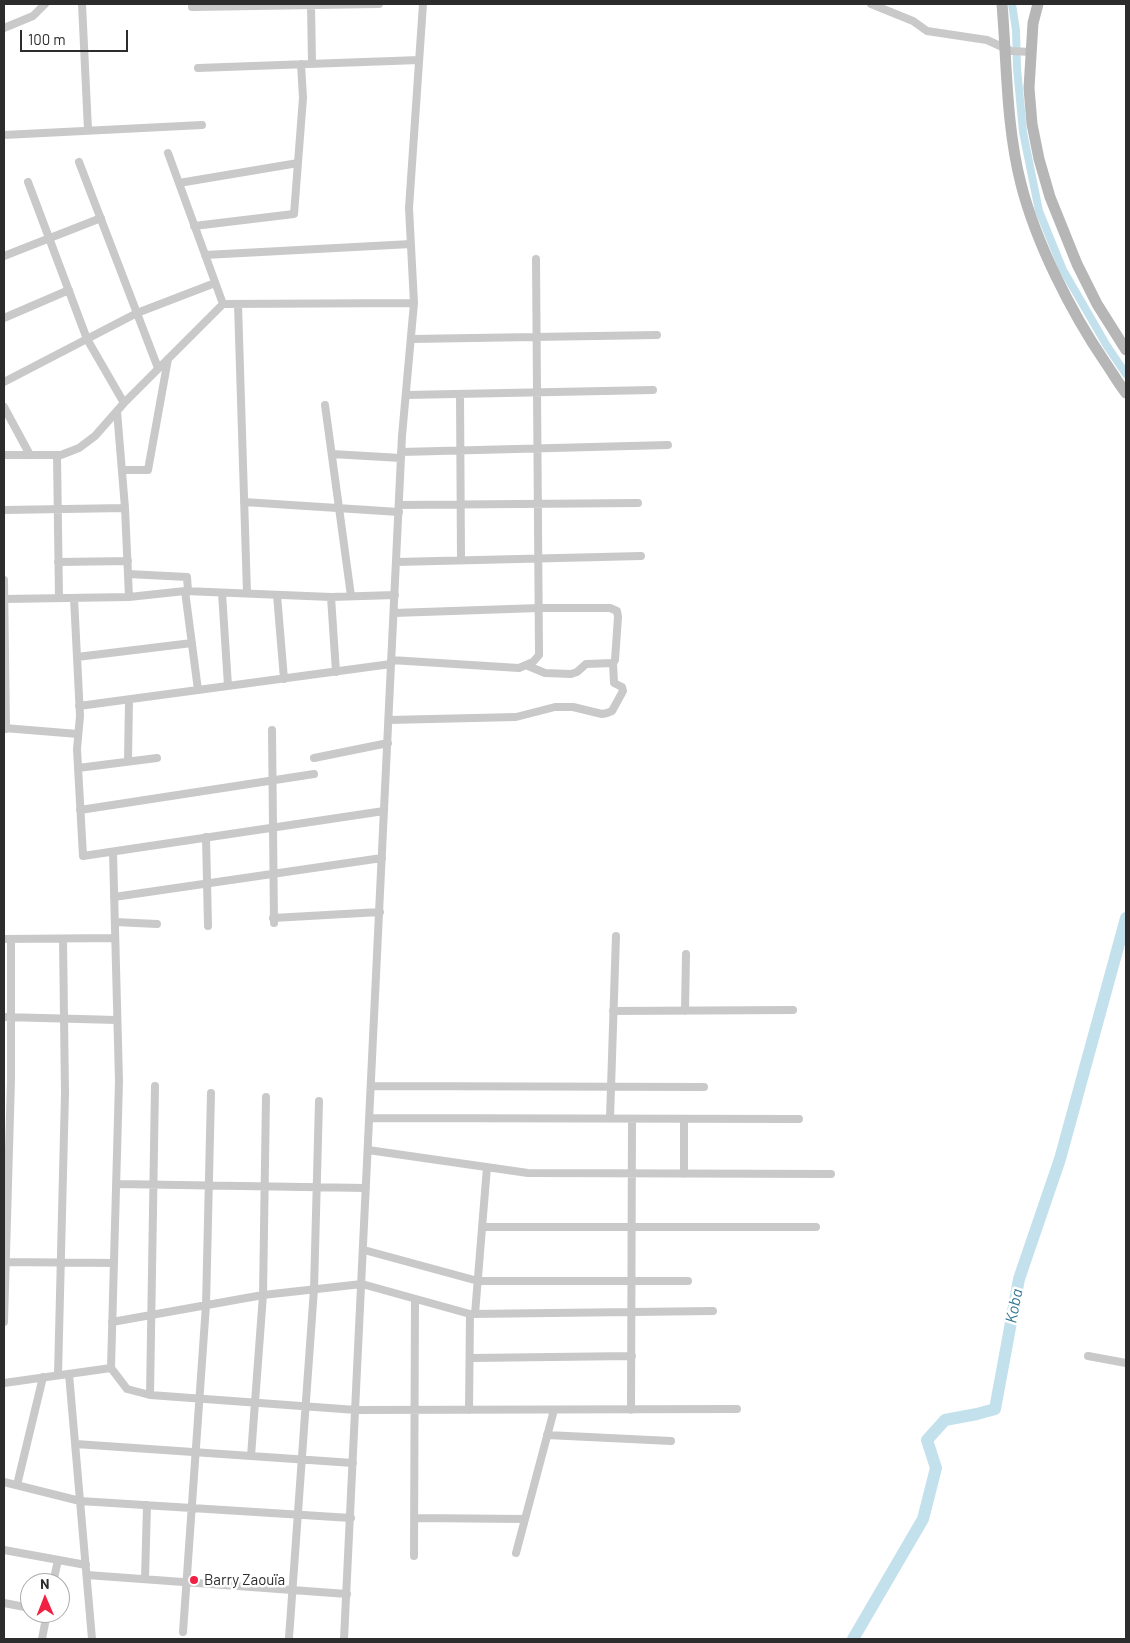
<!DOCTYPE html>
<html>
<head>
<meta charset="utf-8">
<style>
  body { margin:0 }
  #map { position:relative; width:1130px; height:1643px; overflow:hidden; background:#fff; font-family:Barlow,sans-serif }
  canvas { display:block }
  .frame { position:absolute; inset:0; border:5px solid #2c2c2c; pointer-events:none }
  .north { position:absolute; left:20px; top:1573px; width:50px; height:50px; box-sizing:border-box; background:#fff; border:1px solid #ababab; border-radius:50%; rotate:359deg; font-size:14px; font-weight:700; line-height:20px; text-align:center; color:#2c2c2c }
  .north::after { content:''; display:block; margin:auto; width:18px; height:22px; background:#f12144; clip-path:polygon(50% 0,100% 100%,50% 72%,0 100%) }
  .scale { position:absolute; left:20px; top:30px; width:108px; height:22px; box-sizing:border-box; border:2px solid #2c2c2c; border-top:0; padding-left:6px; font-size:15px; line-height:18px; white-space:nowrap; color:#2c2c2c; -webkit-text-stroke:4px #fff; paint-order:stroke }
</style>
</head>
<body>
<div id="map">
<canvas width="1130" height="1643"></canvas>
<div class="frame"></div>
<div class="north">N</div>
<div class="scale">100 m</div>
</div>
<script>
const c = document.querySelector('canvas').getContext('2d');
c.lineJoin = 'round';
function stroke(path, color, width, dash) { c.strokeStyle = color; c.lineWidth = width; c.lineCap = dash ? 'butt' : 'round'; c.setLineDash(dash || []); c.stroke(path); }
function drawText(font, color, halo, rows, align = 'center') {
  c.font = font + ' Barlow,sans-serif'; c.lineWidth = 5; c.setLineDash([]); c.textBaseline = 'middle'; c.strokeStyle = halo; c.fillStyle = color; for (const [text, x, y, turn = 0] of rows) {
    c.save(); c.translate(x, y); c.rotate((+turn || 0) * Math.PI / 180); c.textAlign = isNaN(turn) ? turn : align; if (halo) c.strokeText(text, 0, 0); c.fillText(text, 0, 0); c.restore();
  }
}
stroke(new Path2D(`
  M1012,4L1016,30L1017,68L1023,132L1039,211L1063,270L1107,346L1126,374`), '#c3e1ed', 8);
stroke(new Path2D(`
  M853,1639L923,1519L936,1468L927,1440L945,1420L977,1414L995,1409L1019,1279L1060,1159L1126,918`), '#c3e1ed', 12);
stroke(new Path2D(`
  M82,4L88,130
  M311,4L312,64
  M871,4L913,21L927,31L987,40L1011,51L1031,52
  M192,7L379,4
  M4,28L33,16L45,4
  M198,68L419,60
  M4,135L202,125
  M168,153L223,304
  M79,162L158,368
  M28,182L87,339L124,403
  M179,183L298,163
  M194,226L294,214L303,98L301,64
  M205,255L411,244
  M4,256L101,218
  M238,304L247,593
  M4,318L69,290
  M411,339L657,335
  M4,382L137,313L215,283
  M460,394L461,560
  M406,395L653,390
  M325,405L351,596
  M4,407L30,455
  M117,411L125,508L129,597
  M401,452L668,445
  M332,454L401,458
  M4,455H61L79,448L95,436L124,403L223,304L414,303
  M57,455L59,598
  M122,470H148L168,359
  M244,502L399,512
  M399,505L638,503
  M4,510L125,508
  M58,562L128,561
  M396,562L641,556
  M128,574L187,577L188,591
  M4,580L6,729
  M185,591L198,690
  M222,593L228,686
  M277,595L284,679
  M331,597L336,672
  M74,598L80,716L77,749L83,856L384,811
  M4,599L129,597L185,591L331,597L395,595
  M394,613L539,608H610L617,611L618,617L615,660L613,663L586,664L577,672L571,674L545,673L528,666
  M77,657L192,643
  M391,660L519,668L533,662L539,655L536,259
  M79,706L391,664
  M389,720L516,717L555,707H573L602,714L607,713L612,711L623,691L622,687L614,683L613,663
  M4,728L78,734
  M272,730L274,923
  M314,758L388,743
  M128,761L129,700
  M78,768L157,758
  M80,810L314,774
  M206,837L208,926
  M113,852L119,1081L111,1368L127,1389L150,1395L356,1410L737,1409
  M114,897L382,858
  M273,918L380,912
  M115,922L157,924
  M4,939L115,938
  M613,1011L793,1010
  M685,1011L686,954
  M4,1017L117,1020
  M371,1086L704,1087
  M370,1118L799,1119
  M610,1118L616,936
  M368,1150L528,1173L831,1174
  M684,1174V1119
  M116,1184L366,1188
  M482,1227H816
  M364,1250L478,1281H688
  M4,1262L114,1263
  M475,1314L487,1167
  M4,1322L11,1080V940
  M112,1322L263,1295L362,1284L470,1314L713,1311
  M1088,1356L1126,1363
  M470,1358L632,1356
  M69,1374L92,1639
  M58,1375L65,1093L63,939
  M4,1383L111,1368
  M150,1395L155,1086
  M469,1410L470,1314
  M631,1410L632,1119
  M547,1435L671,1441
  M76,1444L353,1463
  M251,1456L263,1295L266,1097
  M4,1482L80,1501L351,1518
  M17,1485L43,1377
  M415,1518L525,1519
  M4,1550L86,1565
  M516,1553L554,1410
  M414,1556L415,1299
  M87,1575L347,1594
  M145,1579L147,1505
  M53,1583L58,1560
  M4,1603L30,1608
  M183,1632L206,1305L211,1093
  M289,1638L314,1289L319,1101
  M42,1639L47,1613
  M344,1639L402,436L414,303L409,208L423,4`), '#c9c9c9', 8);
stroke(new Path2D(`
  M1002,4C1007,64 1006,126 1021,184C1036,243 1071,312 1105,362C1112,372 1118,383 1126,393
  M1038,4L1033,23L1029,88L1032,124L1039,159L1050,197L1077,264L1097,304L1126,350`), '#b6b6b6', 11);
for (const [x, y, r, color] of [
  [194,1580,5,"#f12144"]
]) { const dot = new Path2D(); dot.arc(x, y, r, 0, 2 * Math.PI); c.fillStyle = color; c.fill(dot); stroke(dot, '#fff', 2); }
drawText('15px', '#2c2c2c', '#fff', [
  ["Barry Zaouïa",204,1580]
], 'left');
drawText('italic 16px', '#357893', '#fff', [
  ["Koba",1014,1306,-79]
]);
</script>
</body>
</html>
